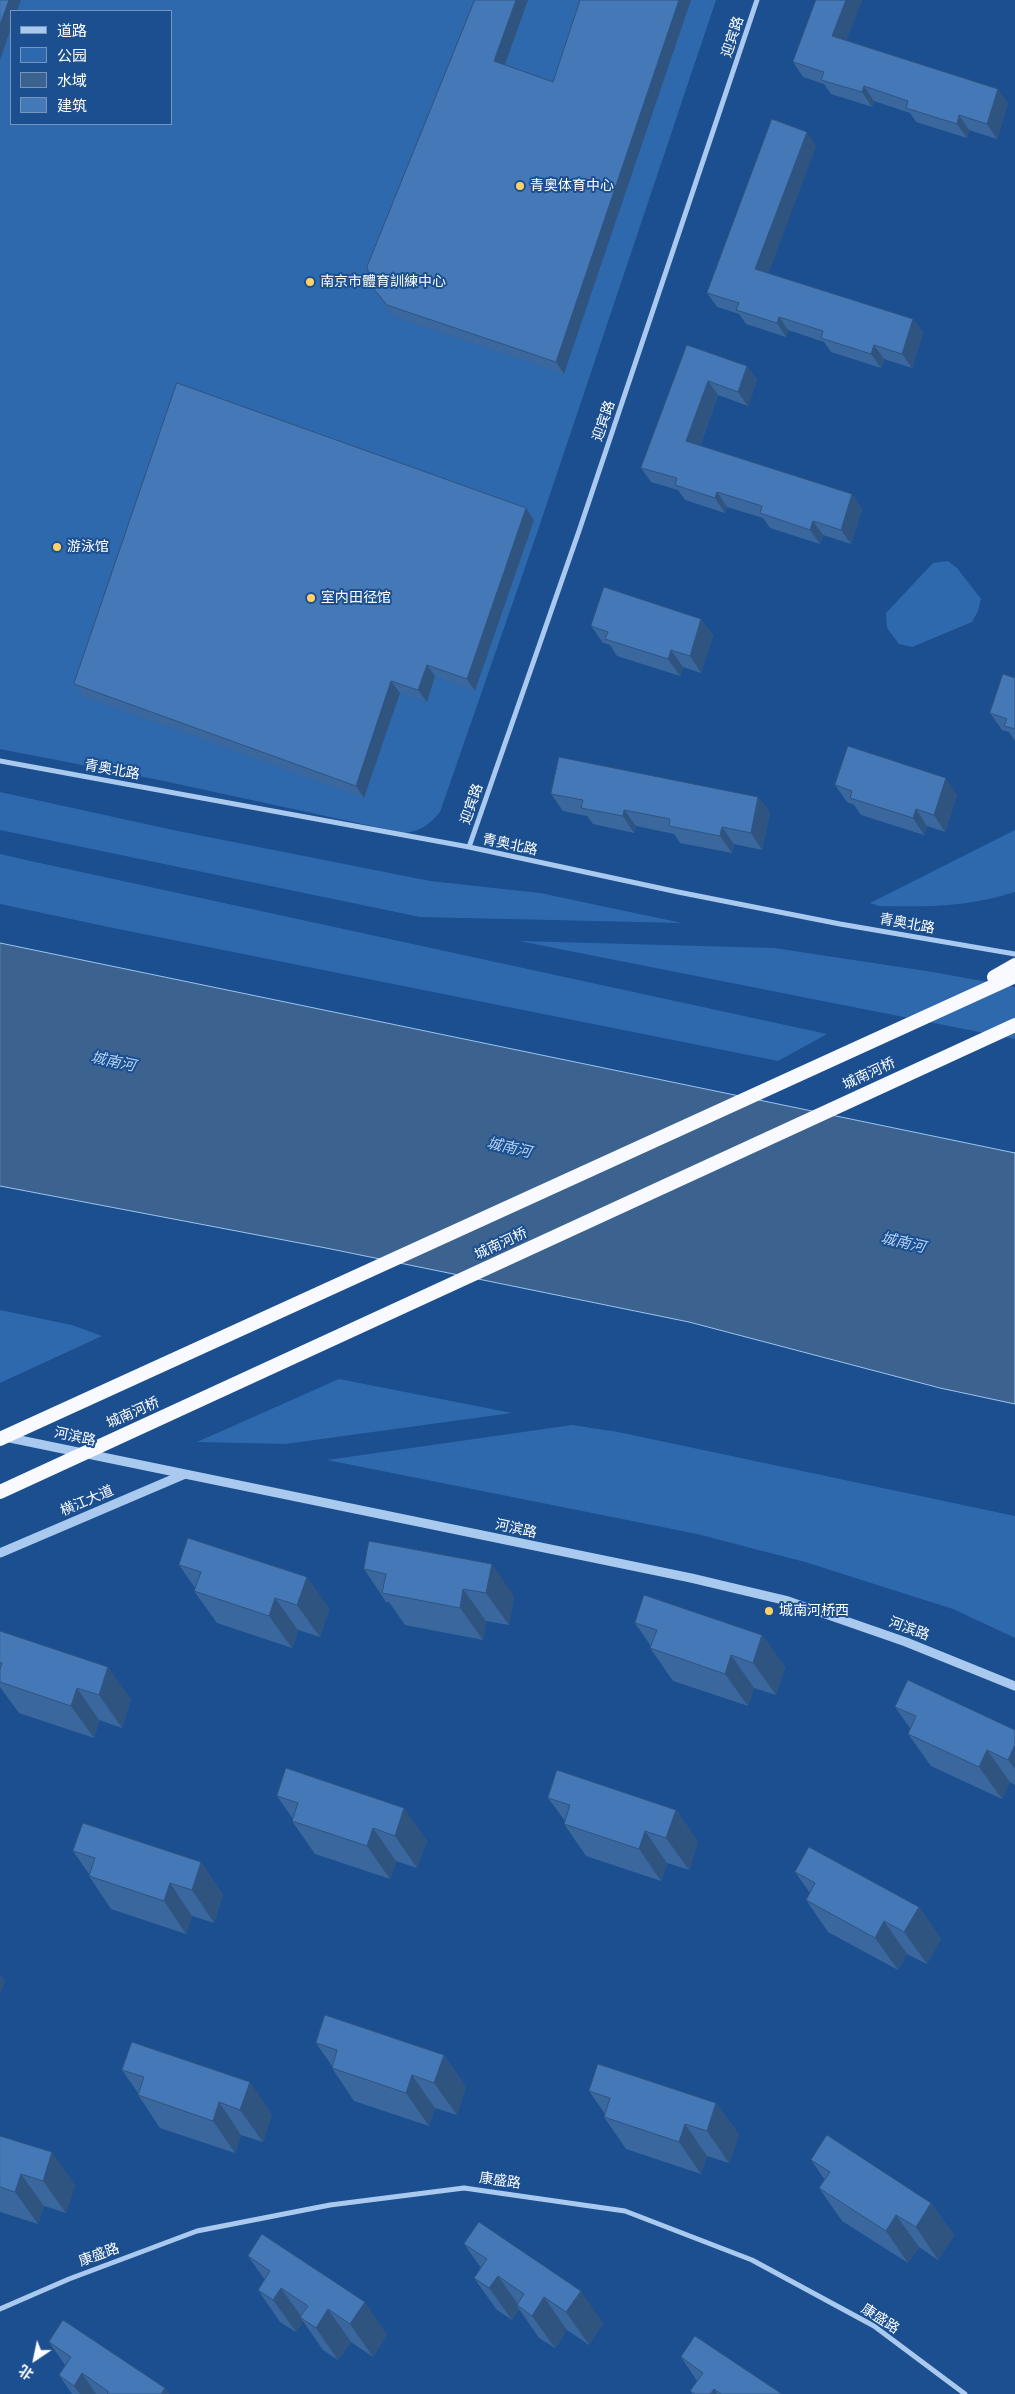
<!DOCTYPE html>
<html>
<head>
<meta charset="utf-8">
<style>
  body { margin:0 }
  #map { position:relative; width:1015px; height:2394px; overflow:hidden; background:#1b4f8f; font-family:Rubik,"Noto Sans SC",sans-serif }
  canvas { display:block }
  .legend { position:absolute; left:10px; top:10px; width:162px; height:115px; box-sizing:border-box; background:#1b4f8f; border:1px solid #7695bc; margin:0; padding:6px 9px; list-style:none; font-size:15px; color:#fff }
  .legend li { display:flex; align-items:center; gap:10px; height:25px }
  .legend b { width:25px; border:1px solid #7695bc }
  .north { position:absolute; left:10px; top:2334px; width:50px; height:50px; -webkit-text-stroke:4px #1b4f8f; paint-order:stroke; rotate:214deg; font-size:14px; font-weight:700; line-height:20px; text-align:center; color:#fff }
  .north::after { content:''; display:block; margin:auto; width:18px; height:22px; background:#fff; clip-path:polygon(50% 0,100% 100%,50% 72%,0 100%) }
</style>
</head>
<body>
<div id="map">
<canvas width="1015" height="2394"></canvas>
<ul class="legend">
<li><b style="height:6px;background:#a9c9ee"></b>道路</li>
<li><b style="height:14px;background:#2e69ad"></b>公园</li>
<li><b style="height:14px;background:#3c6290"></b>水域</li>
<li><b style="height:14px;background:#4478b7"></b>建筑</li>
</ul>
<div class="north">北</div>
</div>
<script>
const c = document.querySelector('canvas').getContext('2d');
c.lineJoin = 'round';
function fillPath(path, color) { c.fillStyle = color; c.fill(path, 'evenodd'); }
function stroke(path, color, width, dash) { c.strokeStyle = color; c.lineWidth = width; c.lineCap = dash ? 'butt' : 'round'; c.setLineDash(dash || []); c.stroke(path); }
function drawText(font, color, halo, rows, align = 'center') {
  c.font = font + ' Rubik,"Noto Sans SC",sans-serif'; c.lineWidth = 4; c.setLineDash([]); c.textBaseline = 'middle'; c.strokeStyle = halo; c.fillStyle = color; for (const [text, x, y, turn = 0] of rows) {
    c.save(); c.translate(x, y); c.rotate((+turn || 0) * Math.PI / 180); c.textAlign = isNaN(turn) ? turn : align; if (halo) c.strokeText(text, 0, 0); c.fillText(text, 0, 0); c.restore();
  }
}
fillPath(new Path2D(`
  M0,0H716L537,533L440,812C429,825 421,831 404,833L159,780L0,749ZM11,11H171V124H11Z
  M948,561L957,568L981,599L978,611L972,622L912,647L899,644L887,628L886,613L933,563Z
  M0,792L173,830L430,881L540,893L682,923L420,917L0,830Z
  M1015,830V892C968,907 928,907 879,906L870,903Z
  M0,854L26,860L827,1034L778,1061L118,929L0,904Z
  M519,941L774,948L933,972L1015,987V1039Z
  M0,1310L72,1325L102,1336L0,1383Z
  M339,1379L512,1413L285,1444L197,1442Z
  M572,1425L618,1432L1015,1516V1638L953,1609L805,1562L697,1534L327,1460Z`), '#2e69ad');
const water = new Path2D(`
  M0,943L1015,1153V1404L940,1388L689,1322L326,1248L0,1186Z`);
fillPath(water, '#3c6290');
stroke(water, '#9cc4f0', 1);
stroke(new Path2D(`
  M0,761L469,847L678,892L840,924L1015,954
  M469,847L579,531L757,0
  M0,2309L69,2279L197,2231L330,2205L464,2188L625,2211L752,2260L874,2326L965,2394`), '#a9c9ee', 5);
stroke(new Path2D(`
  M5,1437L691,1578L788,1601L906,1642L1015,1686
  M0,1553L185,1474`), '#a9c9ee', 9);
stroke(new Path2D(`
  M994,977L1015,965
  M0,1439L1015,976
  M0,1492L1015,1025`), '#f8faff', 14);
fillPath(new Path2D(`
  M816,0H862L846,40L1008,103L997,139L969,130L967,138L916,122L910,113L874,101L872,107L831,94L824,84L803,77L793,62Z
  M505,65L564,374L395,317L381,300L373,288Z
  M816,146L768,273L913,319L923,333L912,368L884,359L881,368L831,352L824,342L788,330L786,337L746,324L739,314L717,307L707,293Z
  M687,345L747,366L757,380L748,406L718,395L700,446L852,494L862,509L851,544L823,535L820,544L770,528L763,518L727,507L725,513L685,500L678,490L651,482L641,468Z
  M534,520L475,691L435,676L427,702L400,693L364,798L83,696L74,684Z
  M701,619L713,636L701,673L683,667L680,676L617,656L610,645L603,643L591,626Z
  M1015,678V741L1009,732L1002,730L990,713Z
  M835,785L957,795L945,832L927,826L924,835L861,815L854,805L847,802Z
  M551,794L758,797L770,813L762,850L734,844L732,853L680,843L674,834L636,826L634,833L593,824L587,816L563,811Z
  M179,1565L307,1577L329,1609L320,1637L298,1630L292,1648L217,1623L194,1591L195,1588Z
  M364,1569L514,1596L509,1625L486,1621L483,1640L405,1625L389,1602H386Z
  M635,1623L762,1635L785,1667L776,1695L754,1688L748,1706L673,1681L650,1648L651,1646Z
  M0,1631L131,1699L122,1728L99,1720L94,1738L19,1713L0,1687Z
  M895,1707L1015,1730V1785L1010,1782L1002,1799L931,1766L908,1734L910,1728Z
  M277,1796L427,1840L417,1868L396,1861L390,1879L315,1854L292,1821L293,1819Z
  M548,1798L676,1810L698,1842L689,1870L667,1863L661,1881L586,1856L564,1824L565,1821Z
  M73,1851L201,1862L223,1895L214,1923L192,1916L186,1934L111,1909L89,1876V1874Z
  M795,1872L919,1907L941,1939L927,1964L907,1954L898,1970L828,1932L806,1900L810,1893Z
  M316,2043L444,2055L466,2087L457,2115L435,2108L429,2126L354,2101L332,2068V2066Z
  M122,2070L272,2114L263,2142L241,2135L235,2153L160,2128L138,2095V2093Z
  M589,2091L716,2103L739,2135L729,2163L707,2156L701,2174L626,2149L604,2117L605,2114Z
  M0,2136L75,2185L66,2213L44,2206L38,2224L0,2212Z
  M811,2160L931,2203L954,2235L938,2260L919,2247L908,2263L842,2221L819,2188L825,2180Z
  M464,2244L603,2323L589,2345L567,2330L555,2348L539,2338L519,2309L512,2320L497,2310L474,2278L481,2268Z
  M248,2256L387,2335L373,2357L351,2342L338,2360L323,2350L303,2321L296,2332L280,2322L258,2290L265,2280Z
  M49,2342L165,2388L169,2394H72L59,2375L65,2365Z
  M681,2357L782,2394H692L690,2391L697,2381Z`), '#3a679d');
fillPath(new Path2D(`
  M9,0H21L17,11H11V28L0,60V25Z
  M516,0H528L502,73L494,61Z
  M679,0H691L564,374L556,362Z
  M846,0H862L843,50L832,36Z
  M864,86L874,101L872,107L862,92Z
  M998,89L1008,103L997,139L987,124Z
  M959,115L969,130L967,138L957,124Z
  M807,132L816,146L765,283L755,269Z
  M779,317L788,330L786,337L777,323Z
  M913,319L923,333L912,368L902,354Z
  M874,345L884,359L881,368L871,354Z
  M747,366L757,380L748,406L738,392Z
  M708,381L718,395L696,456L686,441Z
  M717,492L727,507L725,513L715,498Z
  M852,494L862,509L851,544L841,530Z
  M526,508L534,520L475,691L467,679Z
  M813,521L823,535L820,544L810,530Z
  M701,619L713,636L701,673L690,656Z
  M671,650L683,667L680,676L668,659Z
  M427,665L435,676L427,702L418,690Z
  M391,681L400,693L364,798L356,786Z
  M946,778L957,795L945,832L934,815Z
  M758,797L770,813L762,850L751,833Z
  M916,809L927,826L924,835L913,818Z
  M624,810L636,826L634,833L623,816Z
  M722,827L734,844L732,853L720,836Z
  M492,1564L514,1596L509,1625L486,1593Z
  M307,1577L329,1609L320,1637L297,1605Z
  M463,1589L486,1621L483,1640L460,1608Z
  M275,1598L298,1630L292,1648L269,1616Z
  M762,1635L785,1667L776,1695L753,1663Z
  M731,1655L754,1688L748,1706L725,1674Z
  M108,1667L131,1699L122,1728L99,1695Z
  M77,1688L99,1720L94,1738L71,1706Z
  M1015,1745V1769L1008,1760Z
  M987,1750L1010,1782L1002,1799L979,1767Z
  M404,1808L427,1840L417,1868L395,1836Z
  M676,1810L698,1842L689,1870L666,1838Z
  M373,1828L396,1861L390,1879L367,1846Z
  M645,1831L667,1863L661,1881L639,1849Z
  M201,1862L223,1895L214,1923L192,1890Z
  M170,1883L192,1916L186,1934L164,1901Z
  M919,1907L941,1939L927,1964L904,1932Z
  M884,1921L907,1954L898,1970L875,1938Z
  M0,1974L5,1981L0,1995Z
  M444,2055L466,2087L457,2115L434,2083Z
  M412,2075L435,2108L429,2126L406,2093Z
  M250,2082L272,2114L263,2142L240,2110Z
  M219,2102L241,2135L235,2153L213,2121Z
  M716,2103L739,2135L729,2163L707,2131Z
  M685,2124L707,2156L701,2174L679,2142Z
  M52,2152L75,2185L66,2213L43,2181Z
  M21,2174L44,2206L38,2224L15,2192Z
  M931,2203L954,2235L938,2260L916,2227Z
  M896,2215L919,2247L908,2263L886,2231Z
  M498,2276L520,2307L517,2305L519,2309L512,2320L489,2288Z
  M281,2288L303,2319L300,2317L303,2321L296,2332L273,2300Z
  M581,2291L603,2323L589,2345L566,2312Z
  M544,2297L567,2330L555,2348L532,2316Z
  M365,2302L387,2335L373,2357L350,2324Z
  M328,2309L351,2342L338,2360L316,2328Z
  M82,2373L96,2394H80L74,2386Z
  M165,2388L169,2394H161Z
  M714,2389L717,2394H710Z`), '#305480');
const building = new Path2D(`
  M0,0H9L0,25Z
  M475,0H516L494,61L553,82L580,0H679L556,362L387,305L373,288L367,267Z
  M816,0H846L832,36L998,89L987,124L959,115L957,124L906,108L908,101L864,86L862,92L821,80L824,72L793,62Z
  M772,119L807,132L755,269L913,319L902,354L874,345L871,354L821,338L823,331L779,317L777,323L736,310L739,303L707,293Z
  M687,345L747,366L738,392L708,381L686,441L852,494L841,530L813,521L810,530L760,513L762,506L717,492L715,498L675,485L677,478L641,468Z
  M177,383L526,508L467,679L427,665L418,690L391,681L356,786L74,684Z
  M604,587L701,619L690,656L671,650L668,659L605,639L608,632L591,626Z
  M1003,674L1015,678V729L1004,726L1007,719L990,713Z
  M848,746L946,778L934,815L916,809L913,818L850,798L852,791L835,785Z
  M559,757L758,797L751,833L722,827L720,836L669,826L670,819L624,810L623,816L581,808L583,800L551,794Z
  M188,1538L307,1577L297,1605L275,1598L269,1616L194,1591L201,1572L179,1565Z
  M369,1541L492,1564L486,1593L463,1589L460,1608L382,1593L386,1574L364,1569Z
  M644,1595L762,1635L753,1663L731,1655L725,1674L650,1648L657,1630L635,1623Z
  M0,1631L108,1667L99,1695L77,1688L71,1706L0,1682V1669L2,1663L0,1662Z
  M908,1680L1015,1730V1745L1008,1760L987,1750L979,1767L908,1734L916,1716L895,1707Z
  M286,1768L404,1808L395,1836L373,1828L367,1846L292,1821L298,1803L277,1796Z
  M557,1770L676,1810L666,1838L645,1831L639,1849L564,1824L570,1805L548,1798Z
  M83,1823L201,1862L192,1890L170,1883L164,1901L89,1876L95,1858L73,1851Z
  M809,1847L919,1907L904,1932L884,1921L875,1938L806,1900L815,1883L795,1872Z
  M325,2015L444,2055L434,2083L412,2075L406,2093L332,2068L337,2050L316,2043Z
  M132,2042L250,2082L240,2110L219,2102L213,2121L138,2095L144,2077L122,2070Z
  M598,2064L716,2103L707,2131L685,2124L679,2142L604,2117L610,2098L589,2091Z
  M827,2135L931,2203L916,2227L896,2215L886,2231L819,2188L830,2172L811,2160Z
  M0,2136L52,2152L43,2181L21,2174L15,2192L0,2187Z
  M479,2222L581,2291L566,2312L544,2297L532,2316L517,2305L524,2294L498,2276L489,2288L474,2278L487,2259L464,2244Z
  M262,2234L365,2302L350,2324L328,2309L316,2328L300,2317L308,2306L281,2288L273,2300L258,2290L270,2271L248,2256Z
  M63,2320L165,2388L161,2394H107L109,2392L82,2373L74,2386L59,2375L71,2357L49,2342Z
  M695,2336L782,2394H721L714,2389L710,2394H695L690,2391L703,2373L681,2357Z`);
fillPath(building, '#4478b7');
stroke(building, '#305480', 1);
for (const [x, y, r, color] of [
  [520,186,5,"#ffd166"],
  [310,282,5,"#ffd166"],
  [57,547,5,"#ffd166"],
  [311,598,5,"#ffd166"],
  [769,1611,5,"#ffd166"]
]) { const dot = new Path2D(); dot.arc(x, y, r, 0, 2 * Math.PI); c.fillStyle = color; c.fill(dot); stroke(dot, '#1b4f8f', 2); }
drawText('14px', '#fff', '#1b4f8f', [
  ["迎宾路",733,37,-72],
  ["迎宾路",604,421,-71],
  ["青奥北路",112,770,10],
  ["迎宾路",472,804,-71],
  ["青奥北路",510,845,12],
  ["青奥北路",907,924,10],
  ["城南河桥",869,1074,-25],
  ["城南河桥",501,1244,-25],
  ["城南河桥",133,1413,-24],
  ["河滨路",75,1437,12],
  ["横江大道",87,1501,-23],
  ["河滨路",516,1529,12],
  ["河滨路",909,1629,20],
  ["康盛路",500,2181,8],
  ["康盛路",99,2255,-20],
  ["康盛路",880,2319,33]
]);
drawText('14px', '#fff', '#1b4f8f', [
  ["青奥体育中心",530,186],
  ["南京市體育訓練中心",320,282],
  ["游泳馆",67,547],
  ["室内田径馆",321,598],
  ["城南河桥西",779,1611]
], 'left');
drawText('italic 15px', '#b5d3f5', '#1b4f8f', [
  ["城南河",113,1062,12],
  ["城南河",509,1148,13],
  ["城南河",903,1243,13]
]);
</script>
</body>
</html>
